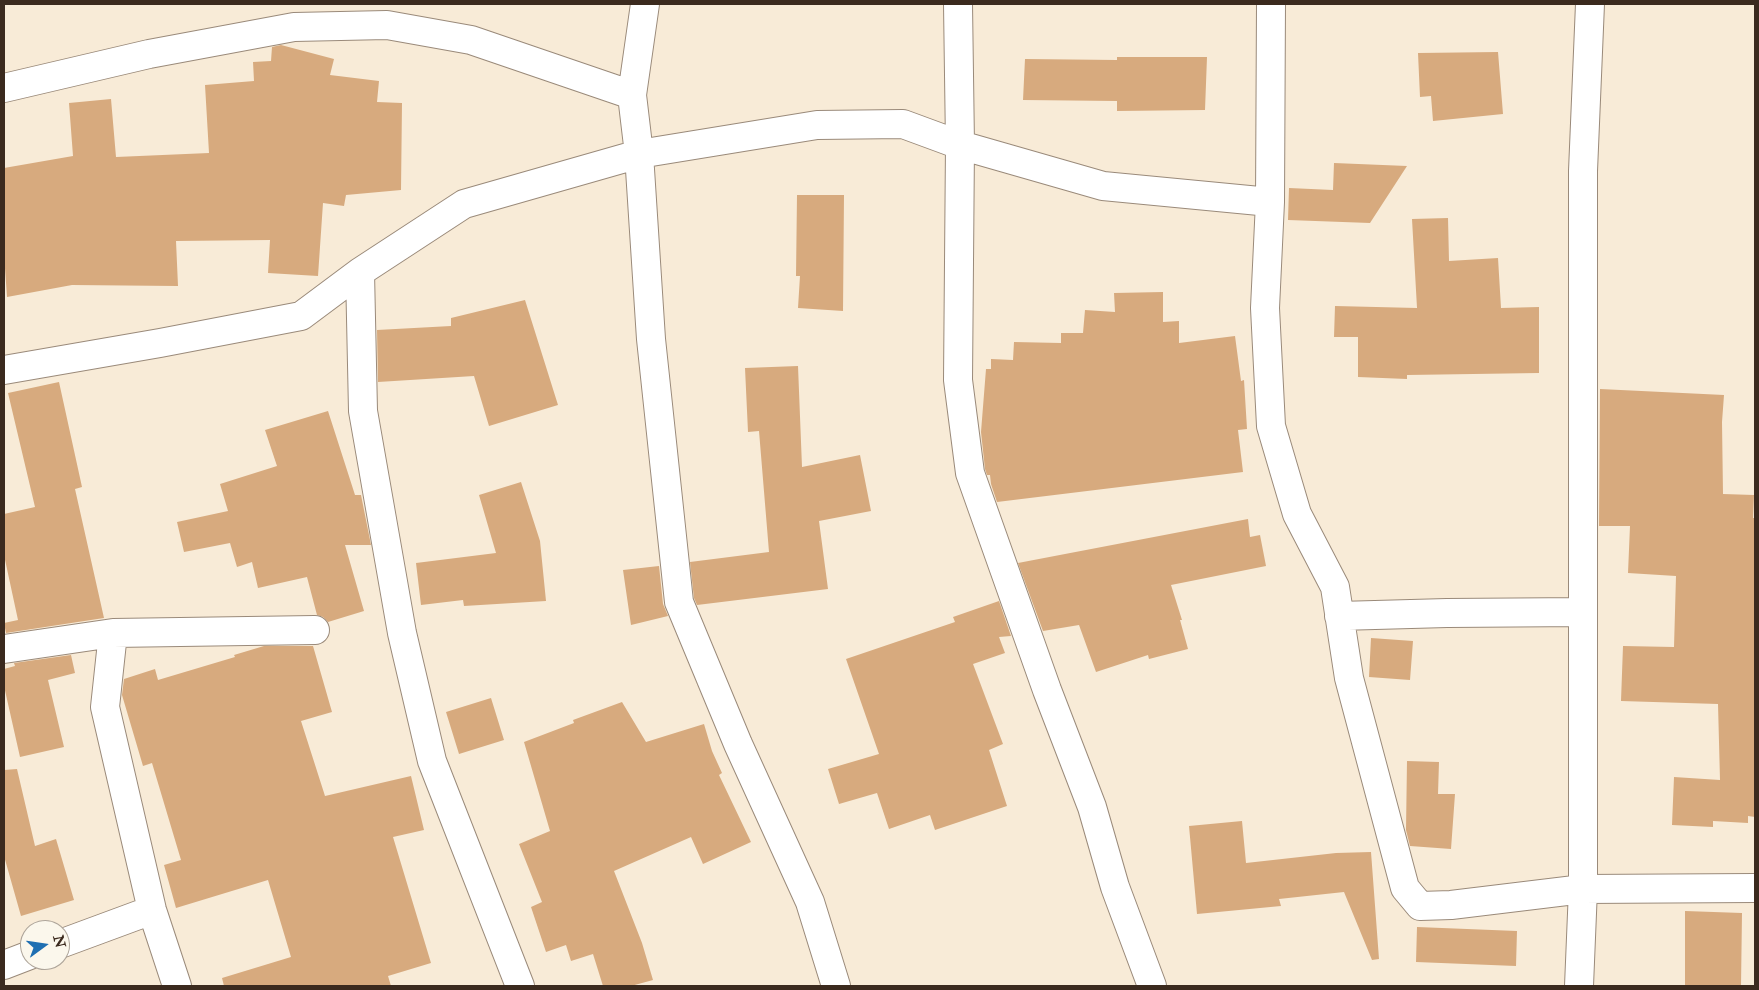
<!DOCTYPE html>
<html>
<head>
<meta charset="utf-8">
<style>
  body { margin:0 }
  #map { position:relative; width:1759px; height:990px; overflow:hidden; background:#f8ebd7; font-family:"IM FELL Double Pica",serif }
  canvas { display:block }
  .frame { position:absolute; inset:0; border:5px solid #3b2a1e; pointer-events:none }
  .north { position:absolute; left:20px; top:920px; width:50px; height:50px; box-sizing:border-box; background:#fbf7ec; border:1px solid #aea59a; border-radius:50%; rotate:76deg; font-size:14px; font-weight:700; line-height:20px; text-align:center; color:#3b2a1e }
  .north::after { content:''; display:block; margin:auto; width:18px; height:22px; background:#1f6fb2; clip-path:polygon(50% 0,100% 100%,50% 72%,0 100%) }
</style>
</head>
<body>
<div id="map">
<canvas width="1759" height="990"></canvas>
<div class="frame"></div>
<div class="north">N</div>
</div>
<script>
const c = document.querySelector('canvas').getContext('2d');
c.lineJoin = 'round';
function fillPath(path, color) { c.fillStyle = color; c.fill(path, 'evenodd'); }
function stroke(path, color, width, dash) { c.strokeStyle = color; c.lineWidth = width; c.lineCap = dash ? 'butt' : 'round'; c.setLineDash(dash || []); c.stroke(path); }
fillPath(new Path2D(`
  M281,45L334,59L330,75L379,81L377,102L402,103L401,190L346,195L344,206L323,203L318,276L268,273L270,240L176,241L178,286L72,285L7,297L4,254V168L73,156L69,103L111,99L116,157L209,153L205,85L254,81L253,62L271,61L272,47Z
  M1498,52L1503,114L1433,121L1431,96L1420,97L1418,53Z
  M1117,57H1207L1205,110L1117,111V101L1023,100L1025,59L1117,60Z
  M1334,163L1407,166L1370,223L1288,220L1289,188L1333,190Z
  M797,195H844L843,311L798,308L800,276H796Z
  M1448,218L1449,261L1498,258L1501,308L1539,307V373L1407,375V379L1358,377V337H1334L1335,306L1417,308L1412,219Z
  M1163,292V322L1179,321V343L1235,336L1241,381L1244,380L1247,429L1238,430L1243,472L997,502L991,484L990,475H987L985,469L981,432L986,369H991V359L1013,360L1014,342L1061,343V333H1083L1085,310L1115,312L1114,293Z
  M525,300L558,405L489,426L474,376L378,382L377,330L451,326V318Z
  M798,366L802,467L860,455L871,511L819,521L828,589L697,605L694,598L690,562L769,552L759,431L748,432L745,368Z
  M59,382L82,487L75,489L104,618L6,633L4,623L18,620L4,555V514L35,507L8,393Z
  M1600,389L1724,395L1722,422L1723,494L1754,495L1753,518H1755V817L1748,816V823L1713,821V827L1672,825L1674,777L1720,780L1718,704L1621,701L1623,646L1674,647L1676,576L1628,573L1630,526H1599Z
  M328,411L355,495H361L371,545H345L364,611L328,622L323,617L317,615L307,577L258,588L252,562L237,567L230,543L184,552L177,522L228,511L220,484L277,466L265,430Z
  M521,482L540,541L546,601L464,606L463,600L421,605L416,563L496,553L479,495Z
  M1248,519L1250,537L1260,535L1266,566L1171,585L1182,620H1180L1188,649L1149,659L1148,655L1096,672L1079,625L1043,631L1018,563Z
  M659,566L663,604L668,616L631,625L623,570Z
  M999,601L1011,636L999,637L1005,653L973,664L1003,744L989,750L1007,806L935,830L930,815L889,829L877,793L839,804L828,769L879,754L846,659L955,622L953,617Z
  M1371,638L1413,641L1410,680L1369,677Z
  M264,646H313L332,712L301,721L325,796L411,776L424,830L393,837L431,963L388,976L391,986H224L222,978L291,957L268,880L176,908L164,865L181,860L152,763L143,766L122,695L124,679L155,669L158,680L235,657L234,655Z
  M71,655L75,673L48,680L64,747L20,757L4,686V669L15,666L14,663Z
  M491,698L504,740L459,754L446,712Z
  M622,702L646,742L704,724L712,751L722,773L719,775L751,842L703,864L691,837L614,871L642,943L653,980L631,986H603L593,954L571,961L566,945L546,952L531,907L542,902L519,844L550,831L524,742L574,723L573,720Z
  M1407,761L1439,762L1438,794H1455L1451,849L1410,846L1406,830Z
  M17,769L35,846L56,839L74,900L21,916L4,856V770Z
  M1242,821L1246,863L1336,853L1371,852L1379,959L1372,960L1344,892L1279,899L1281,906L1197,914L1189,826Z
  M1685,911L1742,913L1741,986H1685Z
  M1417,927L1517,931L1516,966L1416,962Z`), '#d7aa7e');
const street = new Path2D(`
  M645,4L632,95L639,154L651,339L679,602L738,744L810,902L836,986
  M958,4L960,145L958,380L970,473L1047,690L1092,807L1115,887L1152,986
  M1271,4L1270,202L1265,308L1271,426L1297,514L1335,587L1349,678L1405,888L1420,906L1451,905L1583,889L1755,888
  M4,88L149,54L294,27L387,25L471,40L632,95
  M360,272L363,411L402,633L432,761L520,986
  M4,370L160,343L301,316L360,272L464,204L639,154L817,125L903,124L960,145L1103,186L1270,202
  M1339,616L1447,613L1583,612
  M113,633L105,707L152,910L177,986
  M4,649L113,633L315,630
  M60,944L152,910
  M4,965L30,955
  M1579,986L1583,889V171L1590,4`);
stroke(street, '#9a8a7a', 30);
stroke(street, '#fff', 28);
</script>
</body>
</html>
